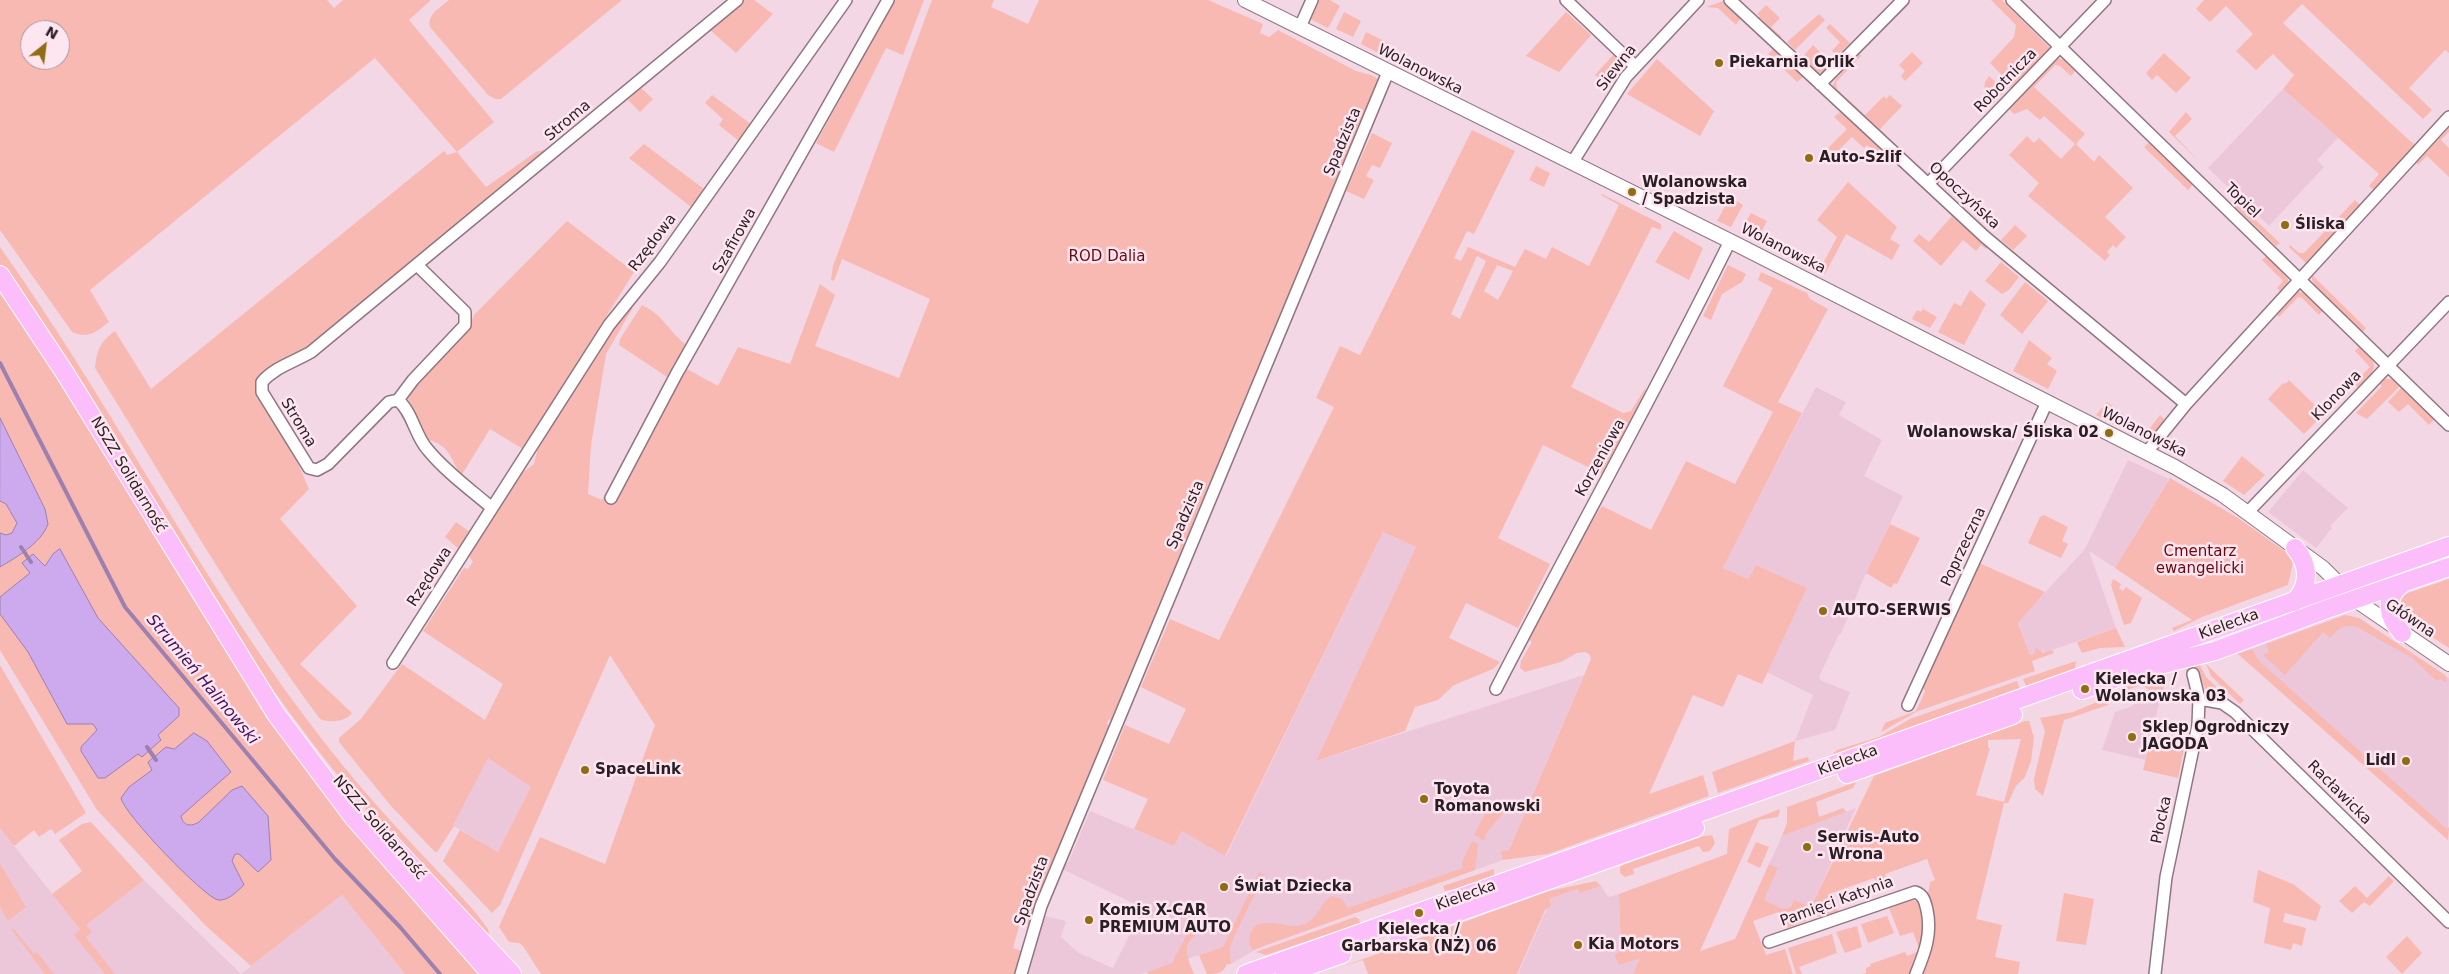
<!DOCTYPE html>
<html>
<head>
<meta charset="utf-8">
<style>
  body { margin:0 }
  #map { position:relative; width:2449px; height:974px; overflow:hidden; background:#f4d7e5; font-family:"DejaVu Sans",sans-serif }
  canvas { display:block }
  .north { position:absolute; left:20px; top:20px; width:50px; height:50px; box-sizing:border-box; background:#fee6f1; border:1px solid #a8969f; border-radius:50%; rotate:29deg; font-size:14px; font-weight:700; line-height:20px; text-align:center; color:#281e23 }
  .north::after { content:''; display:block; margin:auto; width:18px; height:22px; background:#906c12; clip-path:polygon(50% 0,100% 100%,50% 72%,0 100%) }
</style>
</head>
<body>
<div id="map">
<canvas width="2449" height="974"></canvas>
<div class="north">N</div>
</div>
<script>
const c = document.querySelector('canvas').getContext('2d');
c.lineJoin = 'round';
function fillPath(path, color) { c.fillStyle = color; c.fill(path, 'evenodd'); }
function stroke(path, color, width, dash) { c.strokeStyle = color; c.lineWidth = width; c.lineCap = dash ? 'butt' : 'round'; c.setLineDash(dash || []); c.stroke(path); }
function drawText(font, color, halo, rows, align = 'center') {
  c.font = font + ' "DejaVu Sans",sans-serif'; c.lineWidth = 5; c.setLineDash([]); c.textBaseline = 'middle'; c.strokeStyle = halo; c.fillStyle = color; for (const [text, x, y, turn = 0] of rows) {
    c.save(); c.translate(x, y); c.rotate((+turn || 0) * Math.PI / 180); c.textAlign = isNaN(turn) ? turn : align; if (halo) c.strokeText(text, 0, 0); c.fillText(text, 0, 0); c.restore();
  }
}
fillPath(new Path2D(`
  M2283,89L2338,138L2317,160L2324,167L2269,226L2208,168Z
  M1816,387L1846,402L1839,415L1882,440L1864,476L1903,496L1862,582L1841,634H1839L1819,677L1822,681L1850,692L1835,730L1795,741L1813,695L1767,672L1807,588L1756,565L1748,579L1723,568Z
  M2128,460L2169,479L2115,568L2089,551L2116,628L2046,652L2039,651L2030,655L2018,622L2085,549Z
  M2303,470L2348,508L2330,526L2332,528L2316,548L2268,512Z
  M1383,532L1416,547L1316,761L1584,675L1509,850L1500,851L1503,860L1260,947L1231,964L1230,948L1223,947L1141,974H1027L1045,916L1066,921L1061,937L1079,953L1113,968L1143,908L1062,869L1069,861L1090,811L1174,846L1182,831L1226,856Z
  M2345,615L2359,618L2449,678L2448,840L2238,654Z
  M2161,697L2145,760L2102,750L2115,712Z
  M488,757L532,787L498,852L452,825Z
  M1856,808L1811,907L1783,909L1763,900L1778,868L1769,864L1782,836Z
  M0,828L80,929L144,880L241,974L342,895L405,974H0Z
  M1601,886L1608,897L1619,894L1621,952L1614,954L1641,957L1633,974H1518L1547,908L1549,899L1579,889L1580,893Z`), '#ecc7da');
fillPath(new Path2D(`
  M0,0H327L334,8L343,0H431L409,20L494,122L457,152L486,187L536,152L550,148L505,183L493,195L328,334L259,379L256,392L292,450L309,489L280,519L357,606L300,664L352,713C345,722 330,723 320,719C237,607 169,486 95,368C97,350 100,342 115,331L151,389L444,151L447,155L457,152L375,58L90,290L109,322C96,332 89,339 72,332L0,230ZM30,30H60V60H30Z
  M449,0H622L501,99H495L488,95L430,27C427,14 440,8 449,0Z
  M745,0H754L773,14L736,53L710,30Z
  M895,0H924L903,55L886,48L834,152L816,143Z
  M932,0H994L991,7L1028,24L1039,0H1208L1263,24L1260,33L1269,37L1278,30L1356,71L1371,75L1378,79L1111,720L1109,719L1107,723L1109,727L1029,925L1020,923L1013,948L1022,951L1016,974H541L523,946L519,943L509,942L499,927L501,922L540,837L605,864L655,725L610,655L500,905L492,913L443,861L460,830L498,852L531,787L488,758L453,825L454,826L437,852H435L391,806L339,742V738L361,719L402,664L485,720L503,684L423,631L464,568L468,569L473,562L469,556L475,545L518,476L534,464L539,443L607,334L634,300L632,309L606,354L591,445L588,494L602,500L667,377L619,345L620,339L642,305C661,313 671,333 685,344L676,363L718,386L738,347L790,364L820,284L835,295L815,346L899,378L930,299L842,259L834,281L831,280L833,266Z
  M1318,0H1330L1340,6L1328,28L1310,19Z
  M1991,0H2002L2050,48L2049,52L2012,90L2009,87L2011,85L1990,63L2014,37L2016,25Z
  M2204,0H2449V53L2445,50L2409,88L2432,110L2423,119L2302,4L2283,23L2410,141L2416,145L2374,190L2369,186L2379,174L2283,89L2294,75L2273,54L2256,70L2236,51L2253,34L2226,6L2210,22L2196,9Z
  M1724,1L1741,18L1736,25L1718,8L1706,7Z
  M1766,5L1780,18L1771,27L1782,37L1777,38L1757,19L1760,16L1757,14Z
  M1344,12L1361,21L1353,37L1336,29Z
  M1566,12L1591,35L1559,72L1526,56Z
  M1819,14L1825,20L1795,50L1787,42Z
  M1830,24L1850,43L1837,56L1832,51L1840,42L1826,28Z
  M1366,32L1390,44L1384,56L1361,44Z
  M1813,45L1824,56L1826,55L1834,64L1825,73H1815L1800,60Z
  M1773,49L1803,77L1797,82L1768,54Z
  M1912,52L1923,63L1905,81L1901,76L1905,71L1899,65Z
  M2164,53L2191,78L2176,93L2157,75L2152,80L2146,73Z
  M1614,54L1618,58V70L1607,83L1595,75Z
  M1860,54L1861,56L1836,82L1837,89L1865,115L1884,96L1886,99L1890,95L1902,106L1880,129L1886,135L1885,136L1832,87L1836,79Z
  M2057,58L2066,60L2076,70L2071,76L2060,66L2055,65L2034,87L2085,134L2076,144L2094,162L2099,155L2133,188L2105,217L2126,237L2116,248L2113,245L2107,252L2110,255L2105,261L2028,196L2039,183L2009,155L2027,136L2034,143L2039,138L2061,159L2075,144L2044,116L2040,120L2027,109L2014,114L2009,109Z
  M1657,59L1714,111L1700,136L1627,94Z
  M1989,76L2005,91L1994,103L1984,93L1985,82Z
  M641,88L653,99L640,112L628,100Z
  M712,95L751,124L739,141L719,125L723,119L705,103Z
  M1840,112L1880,149L1876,153L1867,145L1864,148L1852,137L1829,160L1826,158L1832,152L1828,148L1847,129L1834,117Z
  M2186,112L2192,119L2175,136L2199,161L2169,132Z
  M2449,125V132L2441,140L2449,148V177L2427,156L2418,165L2415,161Z
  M1472,130L1515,151L1474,234L1467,231L1454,258L1461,261L1468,247L1515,267L1525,249L1546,259L1552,247L1589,266L1619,205L1601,195L1602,194L1661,224V230L1652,227L1571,387L1623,413L1631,411L1646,387L1642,403L1602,474L1543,445L1498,538L1550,564L1518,628L1466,603L1449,638L1500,662L1493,669L1454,685L1438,700L1415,707L1405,731L1316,761L1416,547L1383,532L1225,856L1182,831L1174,846L1134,829L1148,799L1103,780L1125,725L1169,744L1186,709L1141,687L1170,619L1219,640L1334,407L1316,398L1340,346L1360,355ZM1477,256L1486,261L1460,319L1451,314ZM1497,265L1513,271L1498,300L1484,291Z
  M1372,133L1392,143L1380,168L1372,165L1366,176L1374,180L1364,199L1346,191Z
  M2150,142L2193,184L2188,190L2144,147Z
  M644,144L704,189L691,207L629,158Z
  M1536,166L1550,173L1544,187L1529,180Z
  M1848,182L1897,227L1890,239L1900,245L1892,260L1846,234L1825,274L1819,271L1837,237L1817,220Z
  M1730,197L1743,205L1731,227L1717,221Z
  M2234,200L2280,243L2276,246L2232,204Z
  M2355,200L2360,205L2307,264L2289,247L2290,245L2299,253H2304Z
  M1952,212L1989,246L1986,249L1981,245L1976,251L1963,240L1941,266L1913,241L1919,234L1929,242L1952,216L1950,213Z
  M1751,213L1767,221L1757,240L1740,232Z
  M567,221L634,272L523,449L490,429L461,476C450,457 450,445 426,439L408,400L410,390L467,332L474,315Z
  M2015,225L2027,236L2013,250L2001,240Z
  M1674,231L1703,248L1689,280L1655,262Z
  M0,247C99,386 178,538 276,677C311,727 349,775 389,819C418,851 448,881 476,913L488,929L489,934L486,935C455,904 424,875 395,843C336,777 283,706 233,633L0,265Z
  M2267,255L2288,279V284L2282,293L2277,288L2283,281L2262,260Z
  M2001,262L2019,277L2009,290L2002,294L1985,281Z
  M1728,265L1746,274L1742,282L1722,294L1711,320L1703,316Z
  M1761,272L1807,293L1810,299L1828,309L1778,402L1802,413L1723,568L1748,579L1756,565L1807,588L1762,684L1738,674L1723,707L1693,695L1649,794L1703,775L1709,796L1548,854L1503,860L1500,851L1509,850L1591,659L1589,654L1585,652L1577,653L1561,662L1525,672L1520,668L1521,661L1532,642L1527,639L1582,536L1602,506L1651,530L1686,461L1735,484L1773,412L1723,386L1773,288L1758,280Z
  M2312,275L2366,328L2363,332L2317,288L2312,280Z
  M2025,282L2048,301L2022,334L2000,315Z
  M0,288L203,610L484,974H405L342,895L251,966L206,926L97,810L0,650Z
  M1970,290L1986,304L1964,345L1938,332L1954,303L1961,306Z
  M2298,291L2306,294L2323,310L2319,315L2302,298L2298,297L2279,317L2276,313Z
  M1923,309L1937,317L1930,328L1912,319L1917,310L1921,312Z
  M2029,340L2052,358L2047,364L2057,371L2048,389L2013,371Z
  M2360,346C2381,367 2377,368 2358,388L2354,383L2370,367L2355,351Z
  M2384,379H2392L2400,386L2367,419L2356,413L2382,386L2379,383Z
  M2289,380L2324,414L2304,434L2268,399L2283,383L2285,384Z
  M2402,387L2435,419L2429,425L2408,404L2399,412L2388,402Z
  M2107,402L2147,432L2160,415L2165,420L2148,438H2143L2096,415Z
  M2242,456L2265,475L2244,495L2223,481Z
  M2170,478L2238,518L2290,555L2294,558L2288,585L2202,617L2174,631L2172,628L2192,620L2115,568Z
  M2044,515L2068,527L2062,541L2068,544L2061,558L2028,543L2040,517Z
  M456,522L470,532L459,549L445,537Z
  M1890,524L1920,538L1897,584L1894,583L1891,588L1866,573Z
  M1979,563L2045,592L2018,623L2030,655L2034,654L2036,648L2043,653L2052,650L2054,653L2032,661L2035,671L1918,711L1881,732L1885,723L1916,711L1925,692L1923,687Z
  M2113,579L2121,584L2119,588L2123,591L2126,587L2142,598L2131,623L2124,625L2111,585Z
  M2449,579V648L2400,616C2398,606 2399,602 2405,594Z
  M2345,615L2359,618L2445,675L2447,680L2446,682L2440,679L2437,681L2412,658L2357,627C2343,624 2339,628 2330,638L2323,632L2285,675L2263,655L2269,652L2266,644Z
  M2116,628L2125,647L2100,648L2082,653L2077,642Z
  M2252,649L2259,661L2447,829L2449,827L2448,840L2238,654Z
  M2076,661L2075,670L2028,690L2023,679Z
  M2206,664L2244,700L2240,704L2211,676Z
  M0,665L86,813L55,834L51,829L39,837L34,830L14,846L0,828Z
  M2200,665L2206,677L2233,703L2205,689L2197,669L2187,672L2185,669Z
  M2167,674L2161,697L2130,707L2154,695L2142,684L2121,693L2119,691L2133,682Z
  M2017,681L2021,692L1835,759L1830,757L1837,750L1879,737L1910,719Z
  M2109,697L2108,705L2064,720L2043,796L2035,789L2034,779L2045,731L2040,718L2073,712Z
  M2025,721H2029L2034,738L2031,761L2025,777L2016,786L2008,803H2004L1976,919L2002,925L1995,957L2020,962L2018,974H1921L1934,928L1928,894L1930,882L1935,880L1927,859L1885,874L1889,885L1878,889L1874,878L1832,893L1839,914L1826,918L1808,914L1806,921L1788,928L1779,912L1753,921L1766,955L1785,949L1793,974H1633L1640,958L1619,965L1614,955L1621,951L1619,894L1727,854L1729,829L1780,809L1778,817L1759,820L1700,951L1735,939L1769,864L1778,868L1764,900L1783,909L1791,907L1794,900L1811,907L1874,776ZM2021,739L2004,802L1976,795L1990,748H1988V740Z
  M2151,736L2186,740L2178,778L2143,770Z
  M1795,741L1793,761L1808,757L1809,761L1718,793L1712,772Z
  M1856,782L1853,788L1816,802L1819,817L1843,808L1846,812L1782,836L1787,823V807Z
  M1498,800L1505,805C1504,821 1486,825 1484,841L1474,835L1490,804Z
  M91,822L144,880L86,925L92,932L86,937L115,974H105L74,935L80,929L52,894L82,871L59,840L82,824Z
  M1712,835L1715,843L1710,851L1703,852L1699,846L1633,869L1634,874L1625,877L1620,873V867L1623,865L1704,836Z
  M1472,841L1478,844L1475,870L1253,950C1246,942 1250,932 1255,926C1273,917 1287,931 1305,924C1319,918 1320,902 1332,896L1342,899L1348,908L1463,868L1462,862Z
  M1756,842L1769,847L1760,868L1747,862Z
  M0,864L26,907L8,921L0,907Z
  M1494,869V877L1489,882L1445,891L1443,886Z
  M2258,870L2293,884L2321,906L2316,921L2285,913L2283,922L2306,928L2302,946L2293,943L2291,950L2264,943L2270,908L2253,902Z
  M1259,872L1264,875L1233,939L1230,948L1231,964H1227C1223,974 1217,974 1207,974L1199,955L1223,947Z
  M2389,876L2394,881L2370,906L2364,902L2352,913L2339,901L2355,886L2367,898Z
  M1596,881L1601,886L1580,893L1578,889L1549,899L1551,906L1545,910L1517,974H1368L1363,960L1341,967L1549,891Z
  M2064,893L2094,899L2086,945L2056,941Z
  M1912,900L1920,902C1927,931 1923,947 1911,974H1862L1866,973V968L1871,966L1870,964L1905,952L1907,956L1920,951L1913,932L1900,936L1889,908Z
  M1887,916L1894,933L1868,943L1861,924Z
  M1355,917L1359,919L1361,927L1322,936L1266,955L1256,952Z
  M1195,919L1206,924L1207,930C1180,940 1185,952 1194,974H1148L1147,972L1172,963Z
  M1857,926L1862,947L1845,953L1836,932Z
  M14,929L34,954L37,952L54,974H45L12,930Z
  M1832,934L1837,953L1799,967L1802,974H1796L1788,948Z
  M2407,936L2422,953L2402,974L2386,957Z`), '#f8b9b2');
const water = new Path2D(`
  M0,418L45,509L48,524C41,543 17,557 0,567V533L6,535L12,533L17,523L6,504L0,501Z
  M60,549L98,618L179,708V716L158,735L161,740L142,757L138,754L105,778H98L81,751V747L97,730L93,724H67L28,652L0,614V597L30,573L22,563L33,554L45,566L53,554Z
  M194,733L207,741L231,772L181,816C183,826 191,827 199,822L232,790L242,786L268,816L271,860L258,872L239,854H235L232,861L244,885C237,891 229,901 218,900C204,897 123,813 121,798L129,787L152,770L148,762L166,747L174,749Z`);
fillPath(water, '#cdaaed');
stroke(water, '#9c80b0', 1);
stroke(new Path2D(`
  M0,363L125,607L335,859L400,927L440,974
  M21,547L31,562
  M147,747L156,760`), '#9c80b0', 4);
const minor = new Path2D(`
  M1566,0L1635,66
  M1730,0L1985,237L2186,404
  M2012,0L2449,425
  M1300,27L1312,0
  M1820,84L1903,0
  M1572,163L1626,77L1698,0
  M1928,184L2105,0
  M418,266L465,312V325L413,380L398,400L389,402L328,464L317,470L309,468L262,392V382C275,367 294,362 311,352L737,0
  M398,400C413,413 415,436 428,450C446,472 471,490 492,508
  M2147,452L2186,404L2449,117
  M611,498L677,373L888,0
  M2248,512L2449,302
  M393,663L609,325L660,262L846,0
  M1496,689C1573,539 1656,392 1730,241
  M2199,699L2222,703L2235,712L2449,922
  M1908,705L2047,402
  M1769,942L1915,892C1924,895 1925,902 1927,910C1932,934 1925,952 1916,974
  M1021,974L1041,906L1388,72
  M2155,974L2166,877L2198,725L2199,699L2193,674`);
const tertiary = new Path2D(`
  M1245,0L1730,241L2175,467L2223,495L2323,568L2354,599
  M2348,595L2449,664`);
const primary = new Path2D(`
  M0,275L65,373L276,714L354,818L491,974
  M2402,584C2383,599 2388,617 2402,633
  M2294,602C2310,585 2310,566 2295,548
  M2082,690L2140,670L2215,651L2327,609L2449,567
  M1847,774L2013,715
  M390,843L512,974
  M1397,934L1695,828
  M1246,974L2449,546
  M1285,974L1342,954`);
stroke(minor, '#907583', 14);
stroke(tertiary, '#907583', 16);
stroke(primary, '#fff', 20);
stroke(minor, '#fff', 11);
stroke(tertiary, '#fff', 14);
stroke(primary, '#fbbefa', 18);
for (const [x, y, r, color] of [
  [1719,63,5,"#906c12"],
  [1809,158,5,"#906c12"],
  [1632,192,5,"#906c12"],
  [2285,225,5,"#906c12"],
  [2109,433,5,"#906c12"],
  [1823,611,5,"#906c12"],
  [2085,689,5,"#906c12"],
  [2132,737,5,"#906c12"],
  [2406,761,5,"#906c12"],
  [585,770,5,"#906c12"],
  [1424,799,5,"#906c12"],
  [1807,847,5,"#906c12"],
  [1224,887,5,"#906c12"],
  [1419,913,5,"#906c12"],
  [1089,920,5,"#906c12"],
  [1578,945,5,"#906c12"]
]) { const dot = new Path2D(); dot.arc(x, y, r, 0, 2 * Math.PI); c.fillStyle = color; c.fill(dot); stroke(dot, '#fee6f1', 2); }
drawText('bold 15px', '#281e23', '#fee6f1', [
  ["Piekarnia Orlik",1729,63],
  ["Auto-Szlif",1819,158],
  ["Wolanowska",1642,183],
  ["/ Spadzista",1642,200],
  ["Śliska",2295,225],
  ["Wolanowska/ Śliska 02",2099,433,"right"],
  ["AUTO-SERWIS",1833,611],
  ["Kielecka /",2095,680],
  ["Wolanowska 03",2095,697],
  ["Sklep Ogrodniczy",2142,728],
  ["JAGODA",2142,745],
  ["Lidl",2396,761,"right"],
  ["SpaceLink",595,770],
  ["Toyota",1434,790],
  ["Romanowski",1434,807],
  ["Serwis-Auto",1817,838],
  ["- Wrona",1817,855],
  ["Świat Dziecka",1234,887],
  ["Komis X-CAR",1099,911],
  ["PREMIUM AUTO",1099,928],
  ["Kielecka /",1419,930,"center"],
  ["Garbarska (NŻ) 06",1419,947,"center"],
  ["Kia Motors",1588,945]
], 'left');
drawText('15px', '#281e23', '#fee6f1', [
  ["Siewna",1617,68,-52],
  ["Wolanowska",1420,70,27],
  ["Robotnicza",2006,81,-46],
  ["Stroma",568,121,-40],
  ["Spadzista",1343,142,-67],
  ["Opoczyńska",1964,196,43],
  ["Topiel",2242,201,44],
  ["Szafirowa",735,241,-61],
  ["Rzędowa",653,243,-53],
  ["Wolanowska",1783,249,27],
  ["Klonowa",2337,396,-46],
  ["Stroma",298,423,59],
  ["Wolanowska",2144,433,27],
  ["Korzeniowa",1601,458,-61],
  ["NSZZ Solidarność",128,475,59],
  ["Spadzista",1186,515,-67],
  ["Poprzeczna",1964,547,-65],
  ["Rzędowa",430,577,-57],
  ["Główna",2410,619,34],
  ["Kielecka",2229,625,-20],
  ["Kielecka",1848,761,-20],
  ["Racławicka",2339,793,45],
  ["Płocka",2162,820,-78],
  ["NSZZ Solidarność",379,828,49],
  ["Spadzista",1032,891,-70],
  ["Kielecka",1466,896,-20],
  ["Pamięci Katynia",1837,902,-20]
]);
drawText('15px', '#6b070e', '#fee6f1', [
  ["ROD Dalia",1107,257],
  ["Cmentarz",2200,552],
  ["ewangelicki",2200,569]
]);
drawText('italic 16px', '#411260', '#fee6f1', [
  ["Strumień Halinowski",202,680,50]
]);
</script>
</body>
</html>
